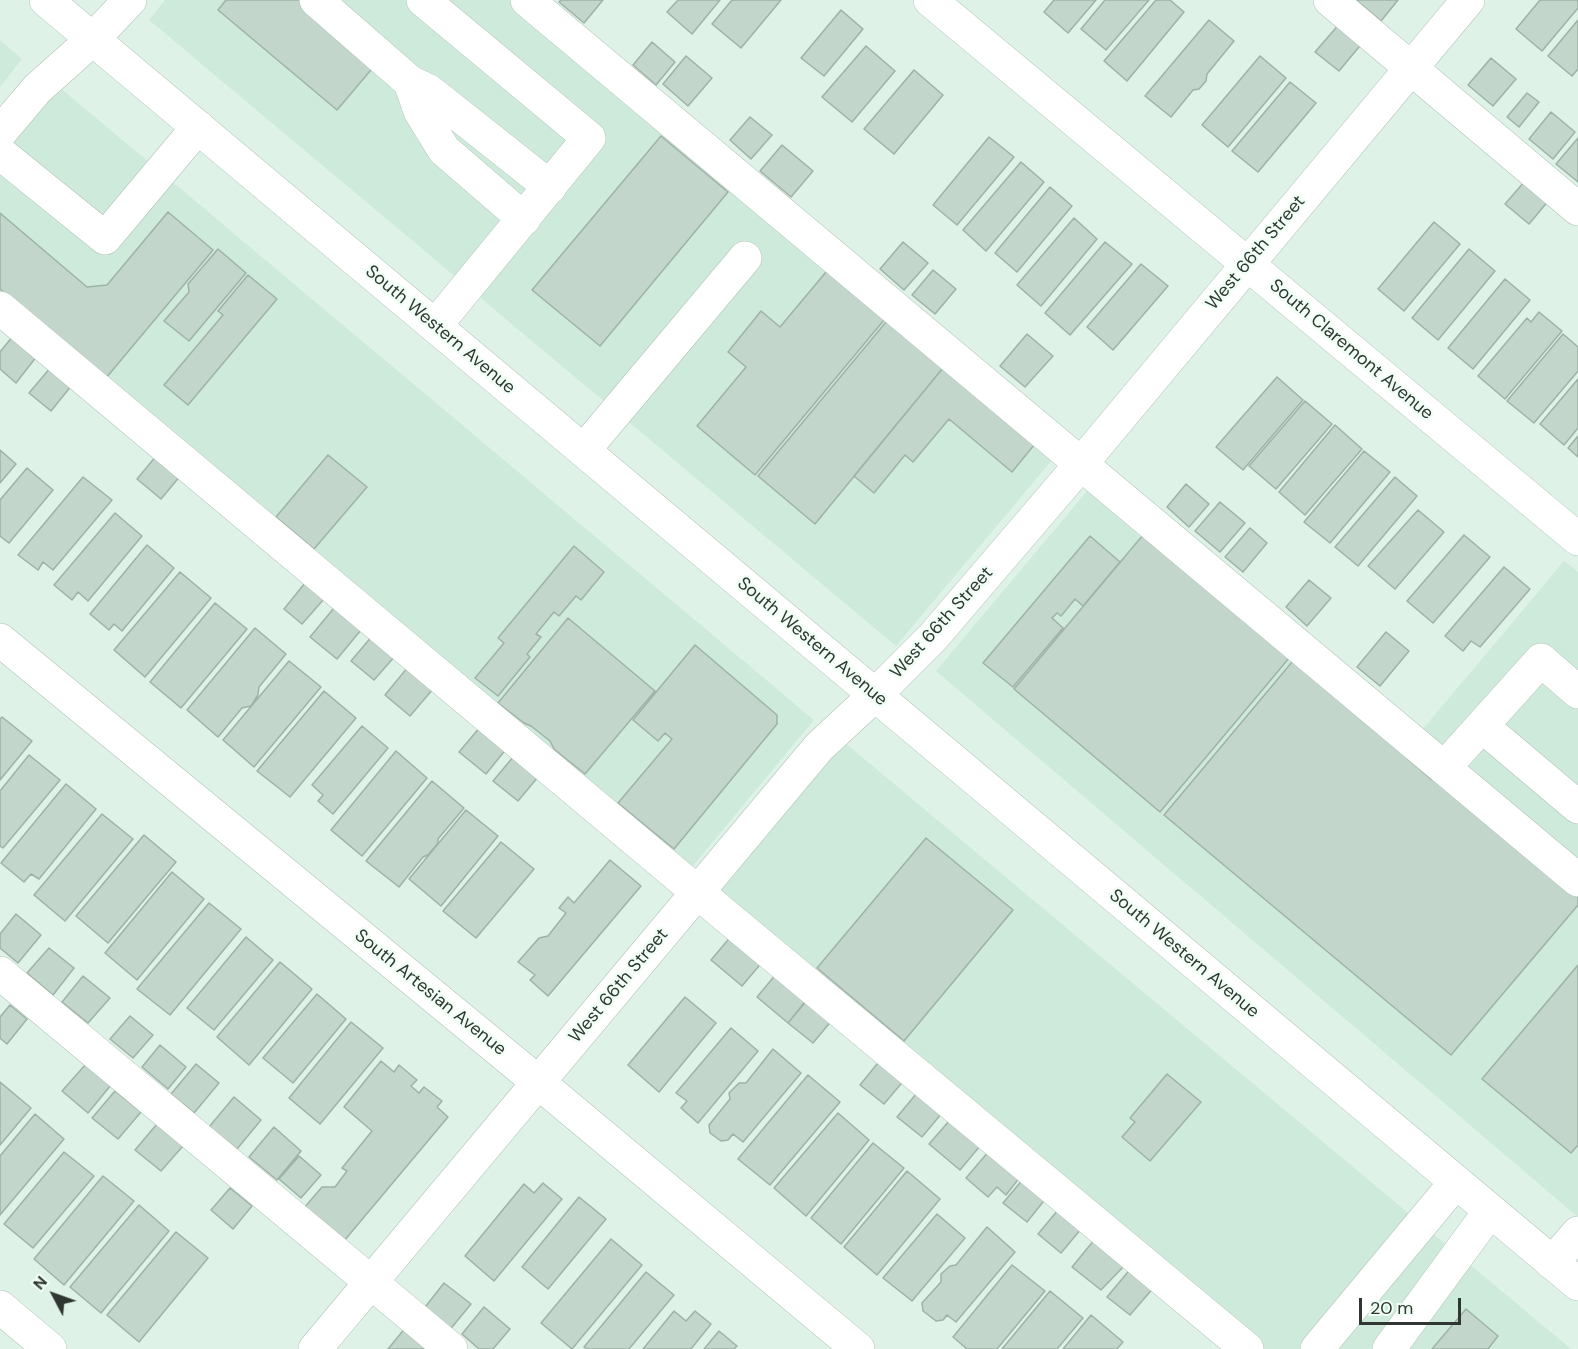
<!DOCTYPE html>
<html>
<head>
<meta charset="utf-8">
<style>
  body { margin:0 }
  #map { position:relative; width:1578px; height:1349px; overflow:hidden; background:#dff2e7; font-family:"DM Sans",sans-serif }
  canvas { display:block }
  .north { position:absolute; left:24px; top:1265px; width:60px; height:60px; -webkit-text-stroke:4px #effff5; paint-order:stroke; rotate:311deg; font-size:16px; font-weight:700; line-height:24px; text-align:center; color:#303733 }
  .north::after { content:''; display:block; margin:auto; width:21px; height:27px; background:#303733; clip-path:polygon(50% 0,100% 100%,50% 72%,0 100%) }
  .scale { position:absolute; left:1359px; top:1298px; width:102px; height:27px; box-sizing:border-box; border:3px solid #303733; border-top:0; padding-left:8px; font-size:18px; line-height:21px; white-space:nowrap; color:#303733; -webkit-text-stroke:4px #effff5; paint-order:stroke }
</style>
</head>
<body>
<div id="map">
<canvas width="1578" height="1349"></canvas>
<div class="north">N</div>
<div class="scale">20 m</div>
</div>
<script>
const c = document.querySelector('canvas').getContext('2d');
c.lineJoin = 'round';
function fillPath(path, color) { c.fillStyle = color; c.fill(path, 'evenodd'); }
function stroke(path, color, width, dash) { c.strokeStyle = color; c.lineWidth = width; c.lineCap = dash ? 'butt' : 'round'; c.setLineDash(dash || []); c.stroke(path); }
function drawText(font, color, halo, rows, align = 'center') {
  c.font = font + ' "DM Sans",sans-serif'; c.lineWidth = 5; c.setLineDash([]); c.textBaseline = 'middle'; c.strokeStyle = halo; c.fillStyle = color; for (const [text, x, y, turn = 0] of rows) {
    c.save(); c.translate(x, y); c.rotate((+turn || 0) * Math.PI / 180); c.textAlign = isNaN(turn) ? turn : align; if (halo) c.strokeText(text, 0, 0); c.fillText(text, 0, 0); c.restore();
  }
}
fillPath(new Path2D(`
  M165,0H527L1062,448L896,646L149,20Z
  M0,40L22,59L0,87Z
  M58,86L814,720L682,879L0,308V156Z
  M1098,478L1412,742L1564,561L1578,572V1217L936,671Z
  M844,742L1571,1349H1247L711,903Z`), '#ceeada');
const building = new Path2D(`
  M226,0H301L376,64L337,110L218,10Z
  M561,0H603L584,23L559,2Z
  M678,0H720L692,34L667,12Z
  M732,0H781L741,48L712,24Z
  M1054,0H1096L1068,33L1044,12Z
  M1105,0H1149L1106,50L1081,29Z
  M1156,0H1170L1184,12L1127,81L1104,61Z
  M1356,0H1398L1381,21Z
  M1540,0H1578V8L1542,51L1516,29Z
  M841,10L863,29L824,76L801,58Z
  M1209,20L1234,41L1207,74L1206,81L1199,89L1193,90L1171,117L1145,96Z
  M1578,20V69L1572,76L1548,56Z
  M1341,22L1364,41L1339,71L1315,52Z
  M652,42L675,62L656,85L633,65Z
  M866,46L895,71L852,122L822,97Z
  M686,56L712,78L688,106L663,84Z
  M1260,56L1286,78L1228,147L1202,125Z
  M1491,58L1516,79L1493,106L1468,85Z
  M914,70L943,95L894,154L864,129Z
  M1290,82L1316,103L1258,172L1232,151Z
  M1527,93L1539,102L1519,127L1507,117Z
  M1551,112L1575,132L1553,159L1529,139Z
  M750,117L772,135L751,159L730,140Z
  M661,136L728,192L600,346L532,290Z
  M989,137L1014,157L957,225L933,205Z
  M1578,138V182L1556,164Z
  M782,145L813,171L791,197L760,171Z
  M1021,162L1044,182L986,251L963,230Z
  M1526,180L1550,199L1529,224L1505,204Z
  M1050,187L1072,206L1017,272L995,253Z
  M168,212L213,250L106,378L0,289V213L87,287L107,285Z
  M1074,218L1097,239L1041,306L1017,285Z
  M1434,222L1460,244L1404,311L1378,289Z
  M903,242L928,263L904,290L880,269Z
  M1105,242L1132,264L1070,335L1045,313Z
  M218,249L246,273L189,341L164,321L189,292L188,284Z
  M1469,249L1495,271L1438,340L1412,318Z
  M1141,264L1168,286L1113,350L1087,327Z
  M831,266L889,314L755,475L697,426L746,367L728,352L761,311L780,327Z
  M933,270L956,289L935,314L912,295Z
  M248,275L277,299L188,405L164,385L223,315L218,311Z
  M1505,279L1530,300L1473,369L1448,348Z
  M1539,312L1562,331L1505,399L1478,376L1527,318L1531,322Z
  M891,316L947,363L815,524L758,476Z
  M1027,334L1053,356L1025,387L1000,366Z
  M1563,334L1578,347V371L1534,423L1507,401Z
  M13,336L37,356L16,383L0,369V352Z
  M947,363L1039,439L1012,472L949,419L913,462L905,455L874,493L854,476Z
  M51,367L72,385L51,411L29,393Z
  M1277,377L1303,400L1243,470L1216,447Z
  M1578,379V428L1564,445L1540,424Z
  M1305,401L1332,424L1276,489L1249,466Z
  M1335,425L1362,449L1305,515L1279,492Z
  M1578,436V457L1568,448Z
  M0,450L16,464L0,483Z
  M1364,451L1390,472L1330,543L1304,522Z
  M157,455L181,475L161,499L137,479Z
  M328,455L367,487L314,549L276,517Z
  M27,468L53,490L9,543L0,536V500Z
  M83,477L112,500L53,570L43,562L38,570L18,555Z
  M1395,477L1417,496L1358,566L1335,547Z
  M1186,484L1209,504L1189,527L1167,507Z
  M1220,502L1245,523L1220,552L1195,531Z
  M1418,510L1444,532L1395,589L1368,566Z
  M115,513L142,536L88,601L78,592L72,600L54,585Z
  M1250,528L1267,543L1243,572L1225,557Z
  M1148,529L1295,651L1160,812L1014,689Z
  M1464,535L1490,557L1433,623L1407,601Z
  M1090,536L1120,562L1083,606L1075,599L1061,616L1057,613L1052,618L1063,628L1013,687L983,663Z
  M147,545L174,568L122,631L114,624L109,630L90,614Z
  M574,546L604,572L581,600L576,596L559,616L554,612L536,634L541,637L527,654L530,657L498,696L475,678L504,643L498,638Z
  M1504,567L1530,589L1480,647L1471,641L1463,651L1445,636Z
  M180,572L211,598L145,677L114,650Z
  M1309,580L1331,598L1307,626L1286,607Z
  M305,583L324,599L302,624L284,609Z
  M215,603L247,629L181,708L150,682Z
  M334,608L361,630L337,659L310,637Z
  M568,618L655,691L585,774L554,749L550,741L531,726L524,723L498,703Z
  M255,628L286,654L259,687L258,695L251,706L242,708L218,737L187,710Z
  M1386,632L1409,651L1380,686L1357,667Z
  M373,635L396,655L374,680L351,661Z
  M695,645L777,715V724L674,849L618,803L672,739L665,733L658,741L633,720Z
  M1297,656L1413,754L1408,759L1432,780L1439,771L1578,887V905L1451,1055L1164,815Z
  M289,661L321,687L254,767L223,740Z
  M408,667L433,689L410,716L385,695Z
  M324,691L356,718L290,797L257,771Z
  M2,717L32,741L0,780V719Z
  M362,726L388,748L333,814L318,801L323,795L312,785Z
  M481,726L507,748L486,774L459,752Z
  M396,751L427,778L362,856L331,830Z
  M29,755L60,780L3,848L0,846V791Z
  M514,756L538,777L518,801L493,781Z
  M432,781L464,808L438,839V843L428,855L423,857L399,887L366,861Z
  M66,784L96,809L39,879L31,874L24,882L1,863Z
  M466,810L498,836L441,906L409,879Z
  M102,814L133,839L65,921L34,895Z
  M144,835L176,862L108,943L76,916Z
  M926,838L1013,910L904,1041L817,968Z
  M501,842L534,869L476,938L443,911Z
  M610,860L641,886L548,996L530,980L535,975L518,962L539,938L548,936L566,913L559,908L568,897L574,903Z
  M172,872L204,899L137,980L105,953Z
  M209,903L241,929L170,1015L137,989Z
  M16,914L41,935L18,963L0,948V934Z
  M733,934L764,960L742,986L711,960Z
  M246,937L273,960L214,1030L187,1008Z
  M49,948L74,968L53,995L27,973Z
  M280,962L312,989L249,1065L217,1037Z
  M1578,965V1145L1571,1153L1482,1079Z
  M777,973L808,998L788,1023L757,997Z
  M83,976L110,998L88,1023L62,1002Z
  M317,994L346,1019L293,1083L263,1058Z
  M685,997L716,1023L659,1092L628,1065Z
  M808,999L833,1019L813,1043L788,1023Z
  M10,1005L27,1019L7,1044L0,1038V1017Z
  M130,1016L153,1035L133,1058L110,1039Z
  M351,1022L383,1048L320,1124L289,1098Z
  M731,1028L758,1051L698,1123L681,1108L687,1101L676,1093Z
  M160,1045L186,1067L168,1089L142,1067Z
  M773,1049L801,1073L743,1142L733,1134L728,1140L721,1141L710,1133L709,1125L730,1099L729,1093L739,1083H746Z
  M882,1058L906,1078L884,1104L860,1085Z
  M381,1061L394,1072L399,1065L417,1080L411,1086L419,1093L424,1087L442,1101L437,1107L448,1117L344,1241L304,1208L322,1187H335L347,1171L342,1168L372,1131L344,1107Z
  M86,1064L111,1085L88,1113L62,1091Z
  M196,1064L219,1083L194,1113L171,1094Z
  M1167,1074L1201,1102L1150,1161L1122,1137L1135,1122L1130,1118Z
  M808,1075L840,1102L770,1185L738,1159Z
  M0,1082L31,1108L0,1145Z
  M115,1091L141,1112L118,1139L92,1118Z
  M917,1093L942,1113L922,1137L897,1117Z
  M234,1097L261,1120L237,1149L209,1127Z
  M838,1113L869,1140L806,1216L774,1188Z
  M35,1114L64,1139L0,1215V1156Z
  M950,1120L980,1146L960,1170L929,1144Z
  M157,1124L183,1146L161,1171L135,1150Z
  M274,1127L301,1151L277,1180L249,1157Z
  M873,1143L904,1168L841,1244L811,1218Z
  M989,1151L1020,1177L1006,1195L997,1187L988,1197L966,1178Z
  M64,1152L94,1176L33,1248L4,1224Z
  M299,1156L321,1175L301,1198L279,1179Z
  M907,1171L940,1199L877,1275L844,1247Z
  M103,1176L134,1201L64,1285L34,1259Z
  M1024,1178L1047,1197L1027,1222L1003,1203Z
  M543,1183L562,1199L494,1281L465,1256L524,1184L534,1193Z
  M230,1188L252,1206L233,1229L211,1210Z
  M579,1197L606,1219L548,1289L522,1267Z
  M139,1205L169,1231L101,1313L70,1287Z
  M1058,1210L1081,1229L1061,1253L1038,1234Z
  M937,1214L965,1238L912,1301L883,1278Z
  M987,1227L1015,1252L956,1322L947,1315L943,1320L936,1321L923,1311L922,1303L941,1282V1274L950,1266L956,1265Z
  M176,1232L208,1258L139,1342L107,1315Z
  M611,1239L642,1265L572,1349L541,1323Z
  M1095,1239L1125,1265L1101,1290L1072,1267Z
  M1012,1265L1045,1291L997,1349H967L953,1337Z
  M1132,1267L1155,1286L1130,1315L1107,1297Z
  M646,1272L674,1295L629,1349H587L584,1347Z
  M444,1283L471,1304L448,1332L422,1311Z
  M1050,1291L1083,1318L1057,1349H1002Z
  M484,1307L510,1329L493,1349H479L462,1334Z
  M1466,1309L1498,1336L1488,1349H1432Z
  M674,1311L686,1321L695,1311L711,1324L691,1349H643Z
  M1091,1315L1123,1342L1117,1349H1063Z
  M406,1327L433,1349H388Z
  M719,1331L737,1346L734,1349H704Z`);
fillPath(building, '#c3d6cb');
stroke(building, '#9fb2a7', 1.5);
const minor = new Path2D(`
  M316,0L410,82L429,91L550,187
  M423,0L589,138L435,326
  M527,0L1578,880
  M930,0L1578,539
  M1330,0L1578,209
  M410,82L420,111L444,150L524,219
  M0,133L37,89L93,39L130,0
  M0,153L105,238L198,127
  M0,308L732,921L1247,1349
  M584,450L745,258
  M0,640L538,1082L858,1349
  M1482,726L1578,807
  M1444,768L1541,660L1578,692
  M0,973L451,1349
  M1552,1263L1578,1233
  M0,1307L50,1349
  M315,1349L819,747L875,695L933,637L1081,464L1468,0
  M1317,1349L1456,1182
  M1389,1349L1490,1211`);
const major = new Path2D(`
  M46,0L1578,1284`);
stroke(minor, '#b1c4b9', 34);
stroke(major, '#b1c4b9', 34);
stroke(minor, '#fff', 33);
stroke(major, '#fff', 33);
drawText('18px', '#303733', '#effff5', [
  ["West 66th Street",1256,253,-50],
  ["South Western Avenue",440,330,40],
  ["South Claremont Avenue",1351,350,40],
  ["West 66th Street",942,623,-48],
  ["South Western Avenue",812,642,40],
  ["South Western Avenue",1184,954,40],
  ["West 66th Street",619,986,-50],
  ["South Artesian Avenue",430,993,39]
]);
</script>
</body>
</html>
